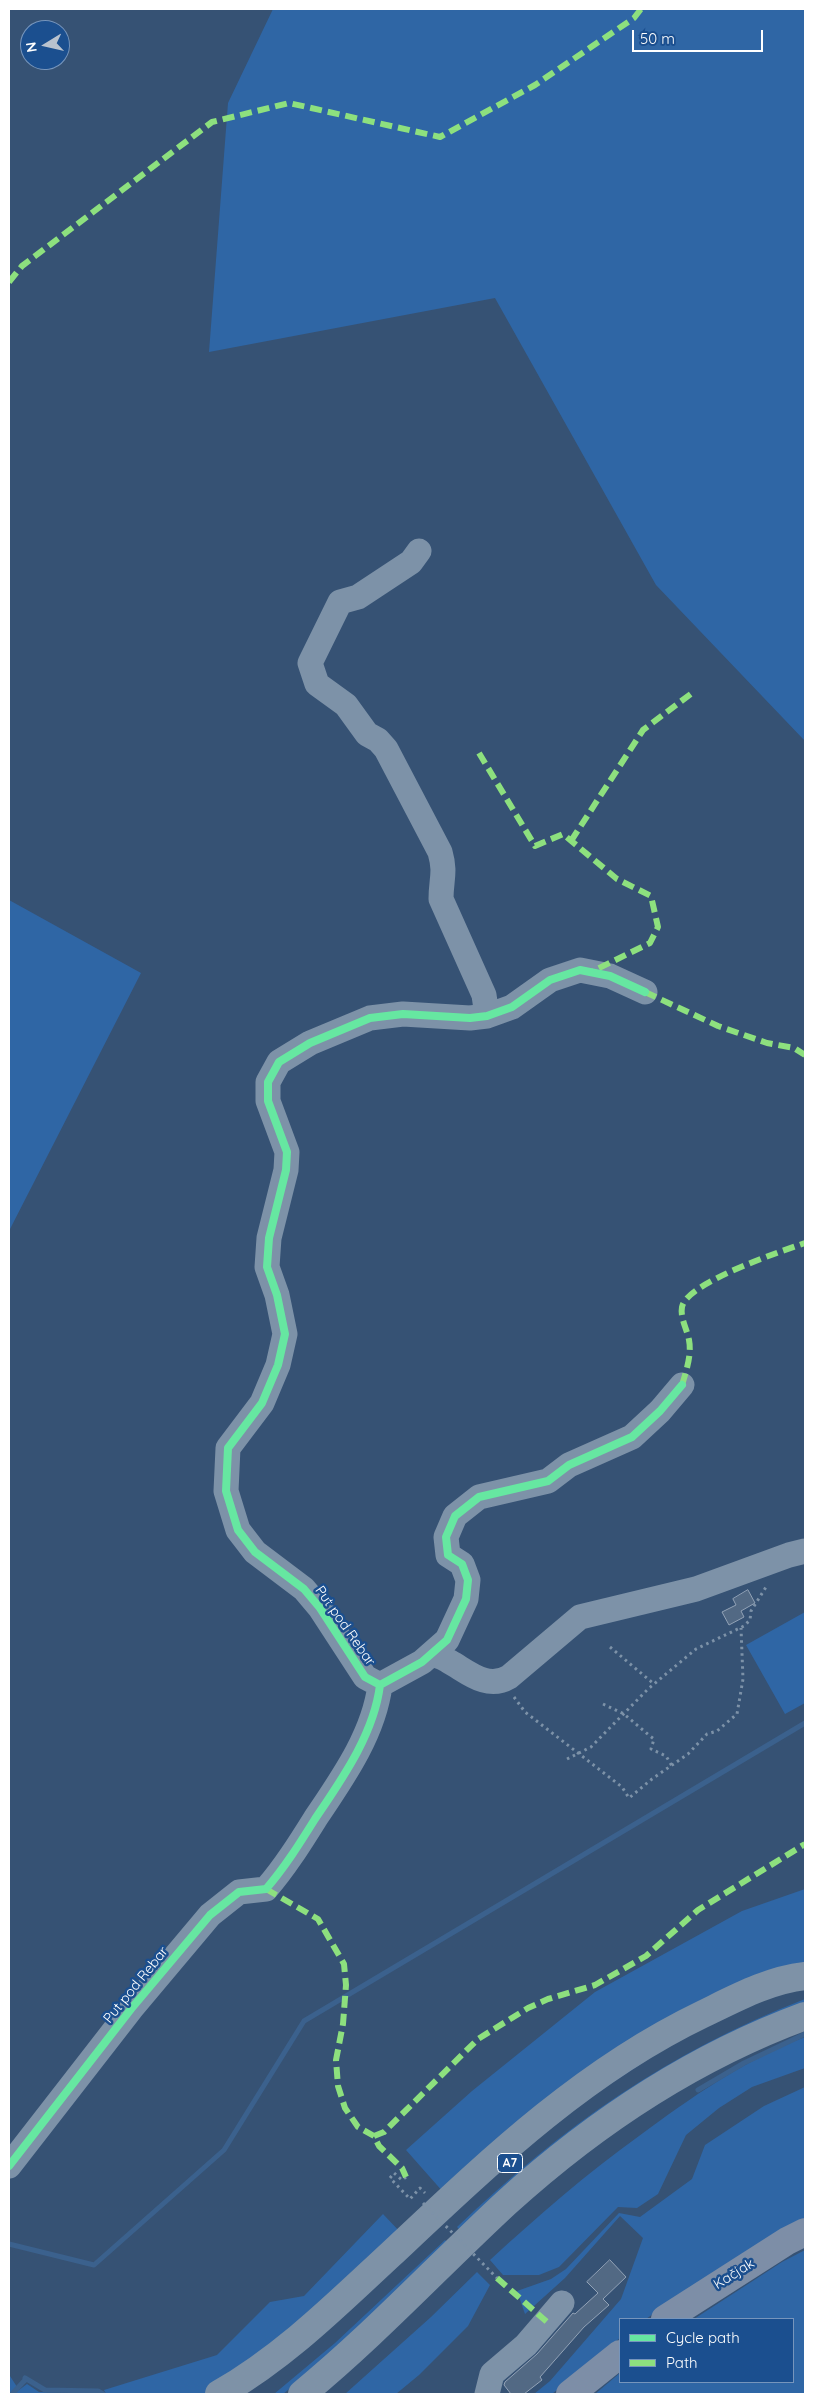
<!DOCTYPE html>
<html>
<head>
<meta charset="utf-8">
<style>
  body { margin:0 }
  #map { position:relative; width:814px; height:2403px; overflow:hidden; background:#365274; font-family:Quicksand,sans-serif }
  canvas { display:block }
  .frame { position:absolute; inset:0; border:10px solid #fff; pointer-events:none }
  .legend { position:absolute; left:619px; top:2318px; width:175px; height:65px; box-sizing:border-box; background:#1b4f8f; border:1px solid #7695bc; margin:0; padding:6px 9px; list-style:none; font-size:15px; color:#fff }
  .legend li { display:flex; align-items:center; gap:10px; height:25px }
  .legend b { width:25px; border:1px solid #7695bc }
  .north { position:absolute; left:20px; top:20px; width:50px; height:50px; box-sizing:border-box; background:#1b4f8f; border:1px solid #7695bc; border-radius:50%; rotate:261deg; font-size:14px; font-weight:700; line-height:20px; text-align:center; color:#fff }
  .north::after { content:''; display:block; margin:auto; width:18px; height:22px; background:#b9c2ce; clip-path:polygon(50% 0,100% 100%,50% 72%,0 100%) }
  .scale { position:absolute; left:632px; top:30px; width:131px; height:22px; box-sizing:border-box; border:2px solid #fff; border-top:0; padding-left:6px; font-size:15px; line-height:18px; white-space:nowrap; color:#fff; -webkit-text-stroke:4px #1b4f8f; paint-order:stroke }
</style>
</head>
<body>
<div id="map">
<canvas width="814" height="2403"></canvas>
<div class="frame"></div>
<ul class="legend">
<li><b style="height:6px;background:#66e7a1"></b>Cycle path</li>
<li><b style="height:6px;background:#8de07e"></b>Path</li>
</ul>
<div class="north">N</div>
<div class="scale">50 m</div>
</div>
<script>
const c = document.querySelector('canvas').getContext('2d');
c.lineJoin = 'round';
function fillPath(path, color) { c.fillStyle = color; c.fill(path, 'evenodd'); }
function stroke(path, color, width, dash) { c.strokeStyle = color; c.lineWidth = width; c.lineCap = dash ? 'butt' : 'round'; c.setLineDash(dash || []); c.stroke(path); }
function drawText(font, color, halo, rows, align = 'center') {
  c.font = font + ' Quicksand,sans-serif'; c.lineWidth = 5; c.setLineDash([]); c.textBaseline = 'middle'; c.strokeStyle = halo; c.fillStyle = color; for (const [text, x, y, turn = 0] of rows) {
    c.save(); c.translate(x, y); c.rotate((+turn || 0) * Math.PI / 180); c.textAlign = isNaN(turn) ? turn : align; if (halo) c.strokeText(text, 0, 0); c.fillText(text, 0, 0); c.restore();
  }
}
fillPath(new Path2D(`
  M273,9H805V741L656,585L495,298L209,352L228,103Z
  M9,900L141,973L9,1231Z
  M805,1612V1703L785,1714L746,1645Z
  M805,1889V1964L781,1972L444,2193L406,2150L472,2091L595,1992L742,1911Z
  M805,1999V2004L460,2230L457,2227C564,2125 667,2053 805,1999Z
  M805,2037V2068L752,2087L719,2108L686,2135L658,2194L637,2208L618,2207L559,2267L539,2275H503L490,2260C538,2216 586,2174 639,2136C692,2097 744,2060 805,2037Z
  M805,2087V2218L664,2306L646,2319H620V2338L552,2394H534L550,2381L621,2299L643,2238L620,2216L565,2278L525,2314L517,2291L551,2279L566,2269L619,2213L640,2217L692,2179L705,2145L764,2106Z
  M383,2214L402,2234L211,2394H106L104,2390L217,2355L270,2302L304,2296Z
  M445,2240L448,2243L315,2368L283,2394H274L335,2343Z
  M805,2250V2394H595L620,2373V2382H793V2319H694L782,2262Z
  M477,2272L490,2285L468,2326L419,2375L396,2394H345L431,2317Z
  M10,2376L19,2390L27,2384L39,2392L100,2394H9Z`), '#2f66a5');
stroke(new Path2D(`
  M698,2090L744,2063L805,2034
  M9,2244L94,2265L224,2150L304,2021L805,1723
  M25,2378L45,2390L98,2391L103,2394
  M12,2394L26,2379`), '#3b618d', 5);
const building = new Path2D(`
  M748,1590L755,1603L741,1611L744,1617L729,1625L722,1612L736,1605L733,1599Z
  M610,2260L626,2277L603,2299L609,2305L584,2327L540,2377L542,2380L524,2394H511L504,2385L505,2382L537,2354L573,2313L575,2314L598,2293L587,2282Z`);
fillPath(building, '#526984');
stroke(building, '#92a2b6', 1);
stroke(new Path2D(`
  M610,1647L654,1684
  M514,1697L525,1712L622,1787L629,1798L652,1779L688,1754L707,1734L717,1731L737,1714L743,1679L741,1628
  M603,1704L624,1714L650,1736L654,1739L651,1749L666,1756L672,1766
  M567,1759L591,1747L648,1689L696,1649L744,1626L750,1620L751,1611L766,1587
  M406,2177L402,2180L394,2173L390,2178L410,2199L420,2188L425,2193`), '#7d92a8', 3, [2.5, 4]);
stroke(new Path2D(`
  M419,551L411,562L358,597L340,602L310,663L317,684L346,705L367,734L378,740L386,749L440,852C446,873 441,879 441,899L484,995L487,1016
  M432,1654C438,1656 444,1658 450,1662C468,1672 487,1690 509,1677L580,1617L696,1589L789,1555L805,1551
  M380,1685L365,1677L320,1608L304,1589L255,1552L238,1530L226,1491L228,1448L262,1403L278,1365L285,1334L277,1295L267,1267L269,1238L286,1170L287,1152L268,1101V1082L279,1062L310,1043L370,1018L403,1014L470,1018L487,1016L512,1007L550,980L580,970L610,976L645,992
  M9,2166L131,2009L210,1915L239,1892L266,1889C285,1867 300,1843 315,1819C342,1779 374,1734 380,1685L422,1662L447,1640L466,1599L468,1580L462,1564L448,1555L446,1537L455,1516L479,1497L548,1481L569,1465L632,1437L660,1411L682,1385
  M487,2394L492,2374L526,2345L562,2303`), '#7d92a8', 25);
stroke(new Path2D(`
  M665,2319L787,2241L805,2232
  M570,2394L620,2354`), '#7d8ea7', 28);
stroke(new Path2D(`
  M219,2394C284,2357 336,2305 391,2254C488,2163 582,2072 703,2014C736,1998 769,1980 805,1976
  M302,2394C374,2335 438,2266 506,2203C594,2123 694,2057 805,2016`), '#7e92a7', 28);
stroke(new Path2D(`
  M423,2203L497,2278`), '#7d92a8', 3, [2.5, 4]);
stroke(new Path2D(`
  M9,282L22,266L212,122L289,103L440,137L535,85L634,18L641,9
  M479,753L535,846L563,834L617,879L651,896L658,927L650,943L593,971
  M571,841L643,730L692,693
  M645,992L718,1026L767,1043L794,1048L805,1055
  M682,1385C686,1372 692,1354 689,1340C687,1329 680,1318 682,1307C686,1283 782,1251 805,1243
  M266,1889L318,1919L344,1964L346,1985L343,2024L336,2060L338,2086L345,2108L358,2127L374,2136L379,2146L402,2168L406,2177
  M374,2136L384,2132L478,2039L528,2008L548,1999L595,1985L646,1956L698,1910L805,1844
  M497,2278L547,2322`), '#8de07e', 6, [12, 6]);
stroke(new Path2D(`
  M380,1685L365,1677L320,1608L304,1589L255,1552L238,1530L226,1491L228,1448L262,1403L278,1365L285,1334L277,1295L267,1267L269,1238L286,1170L287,1152L268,1101V1082L279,1062L310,1043L370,1018L403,1014L470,1018L487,1016L512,1007L550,980L580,970L610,976L645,992
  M9,2166L131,2009L210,1915L239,1892L266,1889C285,1867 300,1843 315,1819C342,1779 374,1734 380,1685L422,1662L447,1640L466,1599L468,1580L462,1564L448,1555L446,1537L455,1516L479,1497L548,1481L569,1465L632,1437L660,1411L682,1385`), '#66e7a1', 8);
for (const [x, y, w] of [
  [510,2163,25]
]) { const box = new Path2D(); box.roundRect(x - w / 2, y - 9.5, w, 19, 4); c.fillStyle = '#1b4f8f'; c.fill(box); stroke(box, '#fff', 1); }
drawText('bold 12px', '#fff', null, [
  ["A7",510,2163]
]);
drawText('14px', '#fff', '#1b4f8f', [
  ["Put pod Rebar",345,1626,55],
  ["Put pod Rebar",136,1985,-51],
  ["Kačjak",734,2274,-32]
]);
</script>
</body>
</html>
